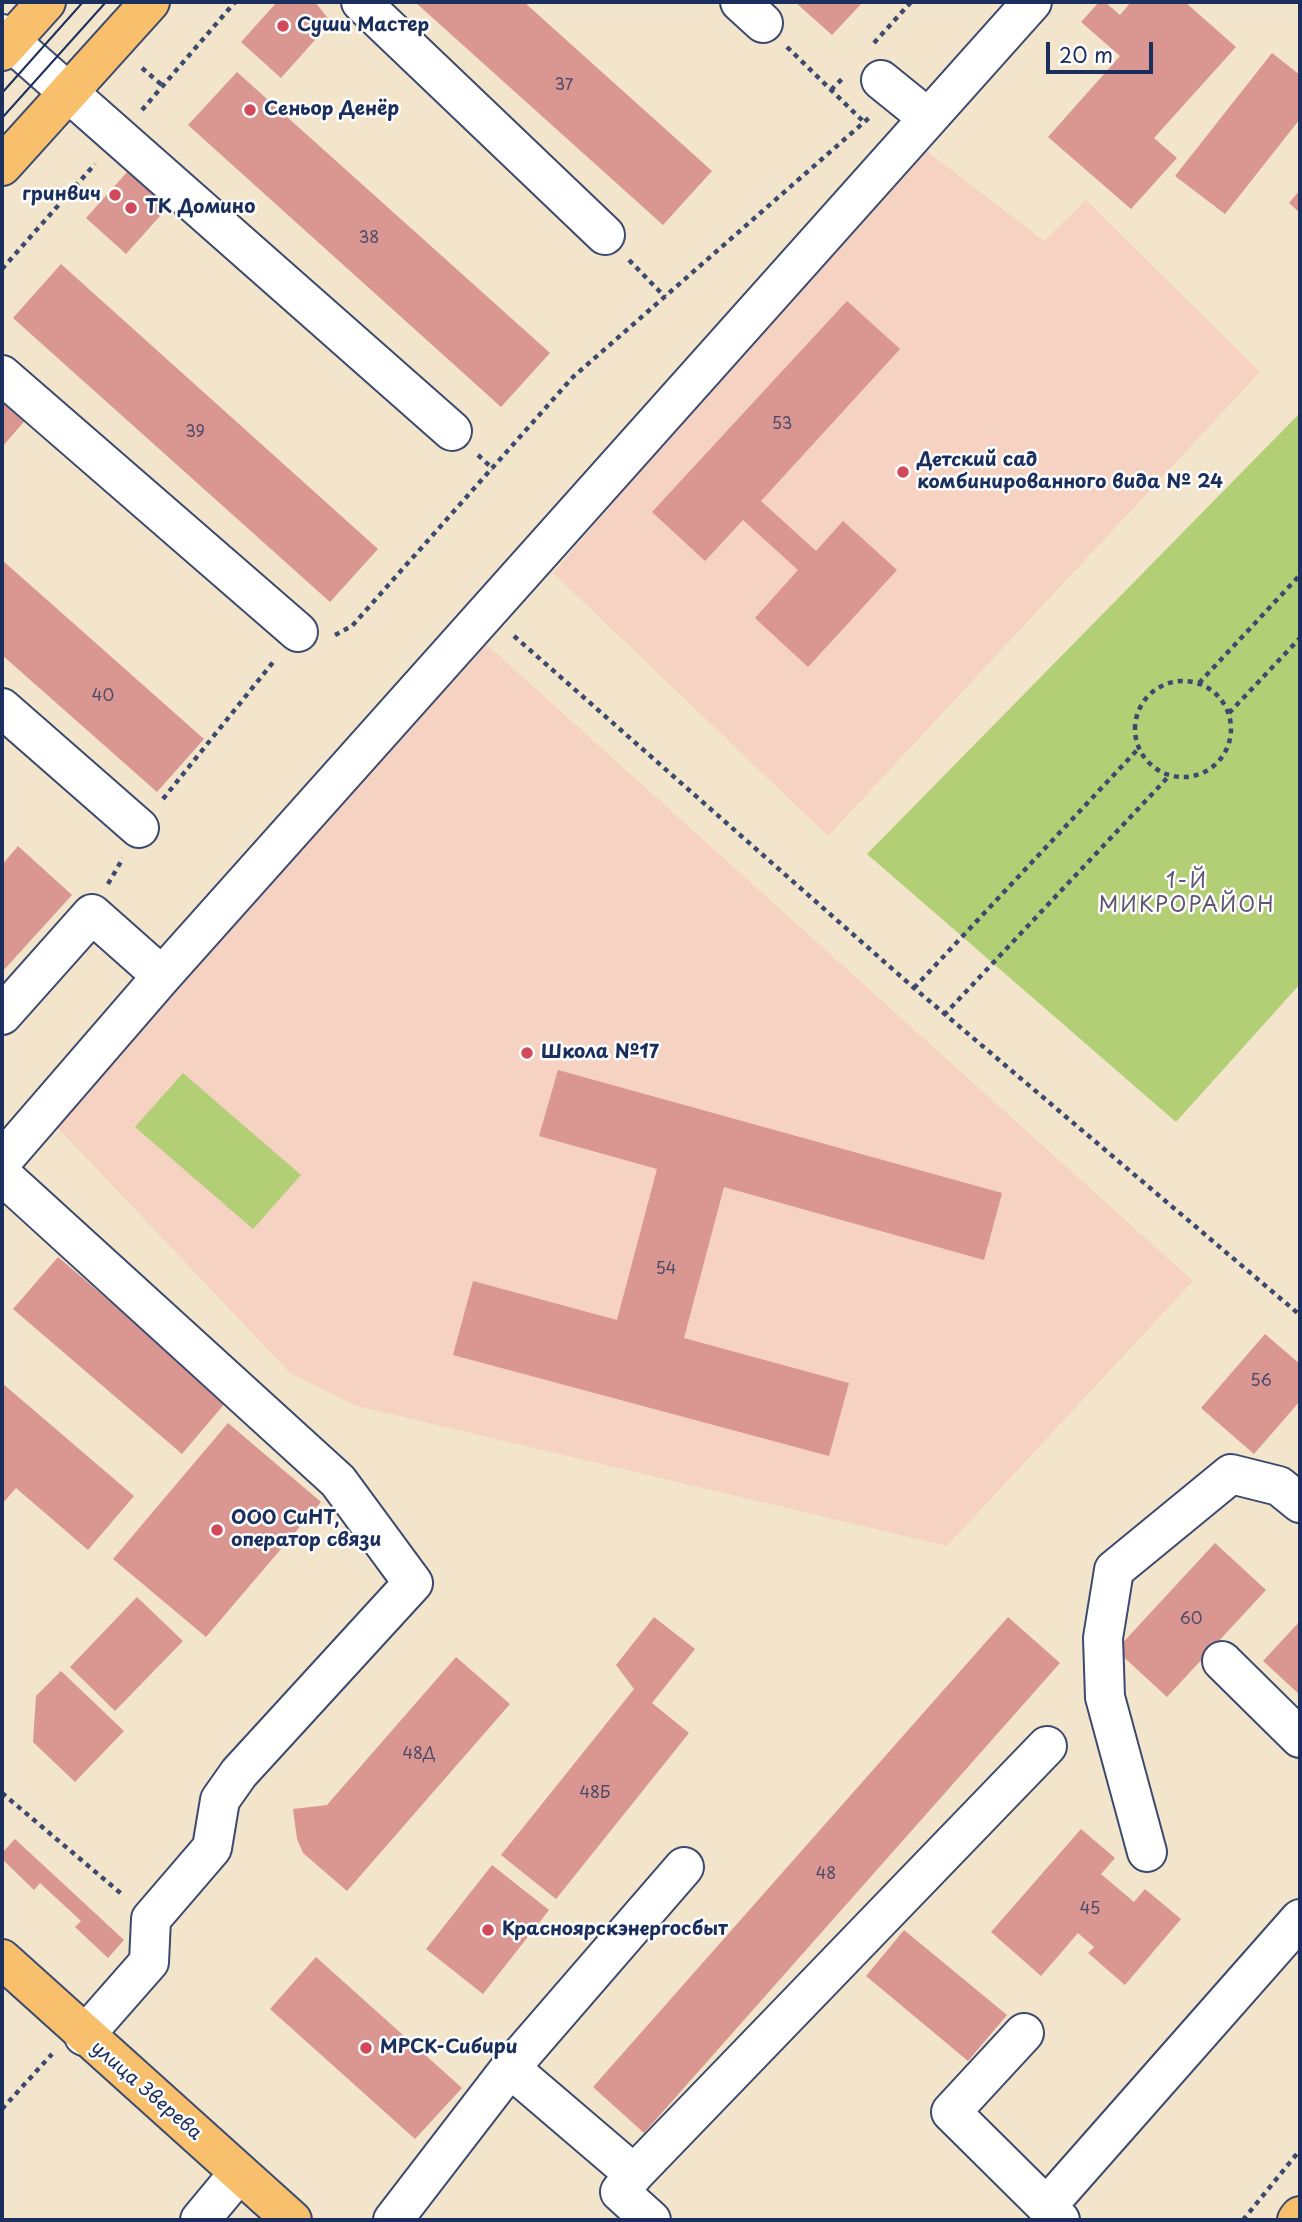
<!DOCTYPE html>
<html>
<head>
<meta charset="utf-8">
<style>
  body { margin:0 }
  #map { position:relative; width:1302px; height:2222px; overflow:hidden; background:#f3e5cb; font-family:"Playpen Sans",sans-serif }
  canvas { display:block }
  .frame { position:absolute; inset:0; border:4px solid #1b2f5e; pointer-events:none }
  .scale { position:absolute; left:1046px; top:42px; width:107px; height:32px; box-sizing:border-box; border:4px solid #1b2f5e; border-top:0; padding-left:9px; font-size:21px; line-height:24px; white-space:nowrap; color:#1b2f5e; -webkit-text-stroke:5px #fff; paint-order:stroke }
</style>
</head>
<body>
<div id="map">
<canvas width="1302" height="2222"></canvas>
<div class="frame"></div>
<div class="scale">20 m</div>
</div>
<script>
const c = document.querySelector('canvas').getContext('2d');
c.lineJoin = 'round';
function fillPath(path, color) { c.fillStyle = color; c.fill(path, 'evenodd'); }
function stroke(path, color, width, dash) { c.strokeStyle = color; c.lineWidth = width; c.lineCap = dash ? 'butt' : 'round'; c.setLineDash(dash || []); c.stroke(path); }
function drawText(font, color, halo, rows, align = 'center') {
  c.font = font + ' "Playpen Sans",sans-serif'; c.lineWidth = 5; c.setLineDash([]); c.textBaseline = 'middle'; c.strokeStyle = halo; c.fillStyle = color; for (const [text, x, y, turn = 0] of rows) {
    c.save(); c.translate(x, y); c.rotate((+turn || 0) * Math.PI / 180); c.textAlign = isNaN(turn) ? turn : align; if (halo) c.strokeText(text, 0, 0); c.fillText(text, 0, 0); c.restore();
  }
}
fillPath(new Path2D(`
  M919,145L1044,241L1086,200L1260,372L828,836L553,573Z
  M487,645L1193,1281L947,1546L357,1406L291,1374L54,1124L176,981Z`), '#f5d2c2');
fillPath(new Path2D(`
  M1300,413V984L1176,1122L867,854Z
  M183,1073L301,1175L253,1229L135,1127Z`), '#b2cf75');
fillPath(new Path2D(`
  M277,2H315L331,22L281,78L241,42Z
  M415,2H524L712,171L663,225Z
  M795,2H863L832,35Z
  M1099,2H1105L1120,15L1131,2H1185L1236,47L1154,138L1177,158L1131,209L1048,137L1120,56L1081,22Z
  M1272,53L1300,75V119L1225,214L1175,176Z
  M237,72L550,353L501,407L188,125Z
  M137,161L177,197L126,254L86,218Z
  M1300,190V213L1289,203Z
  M61,264L378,549L330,602L13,318Z
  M847,301L900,349L761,501L816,551L843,521L897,570L808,667L755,618L798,570L743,520L705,561L652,512Z
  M2,392L29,416L2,447Z
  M2,560L204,739L157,792L2,655Z
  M18,846L72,895L2,972V865Z
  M558,1070L1002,1193L984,1260L724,1187L684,1338L849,1383L829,1456L453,1355L473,1281L617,1320L657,1169L539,1136Z
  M58,1257L227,1401L182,1454L13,1309Z
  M1265,1334L1300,1364V1401L1254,1454L1201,1408Z
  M2,1383L134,1496L88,1550L16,1488L2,1504Z
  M228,1423L321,1502L206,1637L113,1559Z
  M1215,1543L1266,1590L1167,1697L1116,1650Z
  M137,1597L183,1641L115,1711L70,1667Z
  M654,1617L695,1649L652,1703L689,1733L556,1899L501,1855L634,1689L616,1665Z
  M1008,1617L1060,1663L644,2133L593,2087Z
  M1300,1621V1695L1263,1661Z
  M456,1657L510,1704L347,1891L303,1853L297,1839L293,1809L327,1805Z
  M61,1671L124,1731L75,1782L33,1742L36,1696Z
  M1081,1829L1115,1858L1101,1874L1134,1902L1145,1889L1181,1919L1125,1985L1088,1953L1094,1947L1078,1933L1041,1976L991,1932Z
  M15,1839L124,1940L108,1958L75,1927L81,1921L40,1883L34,1890L2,1859V1853Z
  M492,1865L549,1910L483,1994L426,1949Z
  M904,1930L1007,2015L968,2061L866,1976Z
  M316,1957L462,2088L415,2139L270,2009Z`), '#da9691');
const minor = new Path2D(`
  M361,2L605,235
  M740,2L763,23
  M2,34L452,431
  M881,80L928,118
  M2,375L298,632
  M2,708L139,828
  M2,1015L92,914L162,976
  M2,1161L162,976L1032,2
  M2,1175L338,1481L413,1583L239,1773L220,1800L212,1848L151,1919L149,1962L84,2036
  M1222,1661L1300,1738
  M1147,1852L1105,1697L1103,1638L1114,1570L1231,1474L1279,1486L1300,1503
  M1024,2033L951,2112L1060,2220
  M510,2068L684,1867
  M634,2174L620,2192L651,2220
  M1046,2207L1300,1919
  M200,2220L239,2173
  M393,2220L510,2068L634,2174L1047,1746`);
const major = new Path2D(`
  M2,51L46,2
  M2,166L150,2
  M2,1959L292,2220
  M1297,2220L1300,2216`);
stroke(minor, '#3b4a6e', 42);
stroke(major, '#3b4a6e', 42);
stroke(new Path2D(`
  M874,43L911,2
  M787,47L864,122
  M142,68L163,86
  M831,90L843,78
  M142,110L235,2
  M629,260L665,297
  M2,269L95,164
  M478,455L493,469
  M335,635L352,626L573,377L870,117
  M514,636L914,988L1300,1315
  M1135 729a48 48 0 1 1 96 0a48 48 0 1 1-96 0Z
  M1199,683L1300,575
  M1229,713L1300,638
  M163,799L274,661
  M108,884L123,858
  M914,988L1139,748
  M944,1015L1170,775
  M2,1793L124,1896
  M2,2109L52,2054
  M1243,2220L1300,2150`), '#3b4a6e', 4.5, [5, 5]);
stroke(minor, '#fff', 38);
stroke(major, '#f8bf6c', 38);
stroke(new Path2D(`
  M2,93L83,2
  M2,118L106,2`), '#1b2f5e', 2);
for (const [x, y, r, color] of [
  [283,26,7,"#d1495b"],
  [250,110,7,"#d1495b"],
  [115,195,7,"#d1495b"],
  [131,208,7,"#d1495b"],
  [903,472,7,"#d1495b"],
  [527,1053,7,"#d1495b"],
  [217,1530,7,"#d1495b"],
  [488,1930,7,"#d1495b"],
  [366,2048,7,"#d1495b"]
]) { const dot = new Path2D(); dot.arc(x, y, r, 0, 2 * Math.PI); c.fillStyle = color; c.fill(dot); stroke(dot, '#fff', 2.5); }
drawText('16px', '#4b496b', null, [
  ["37",564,86],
  ["38",369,239],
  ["53",782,425],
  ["39",195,433],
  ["40",103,697],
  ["54",666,1270],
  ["56",1261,1382],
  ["60",1191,1620],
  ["48Д",419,1755],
  ["48Б",595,1794],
  ["48",826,1875],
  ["45",1090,1910]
]);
drawText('bold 19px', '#1b2f5e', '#fff', [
  ["Суши Мастер",297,26],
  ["Сеньор Денёр",264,110],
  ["гринвич",101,195,"right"],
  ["ТК Домино",145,208],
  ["Детский сад",917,461],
  ["комбинированного вида № 24",917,483],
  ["Школа №17",541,1053],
  ["ООО СиНТ,",231,1519],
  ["оператор связи",231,1541],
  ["Красноярскэнергосбыт",502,1930],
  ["МРСК-Сибири",380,2048]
], 'left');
drawText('19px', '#1b2f5e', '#fff', [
  ["улица Зверева",146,2091,41]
]);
c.letterSpacing = '2px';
drawText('21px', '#5e5370', '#fff', [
  ["1-Й",1187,882],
  ["МИКРОРАЙОН",1187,906]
]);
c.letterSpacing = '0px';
</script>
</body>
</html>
